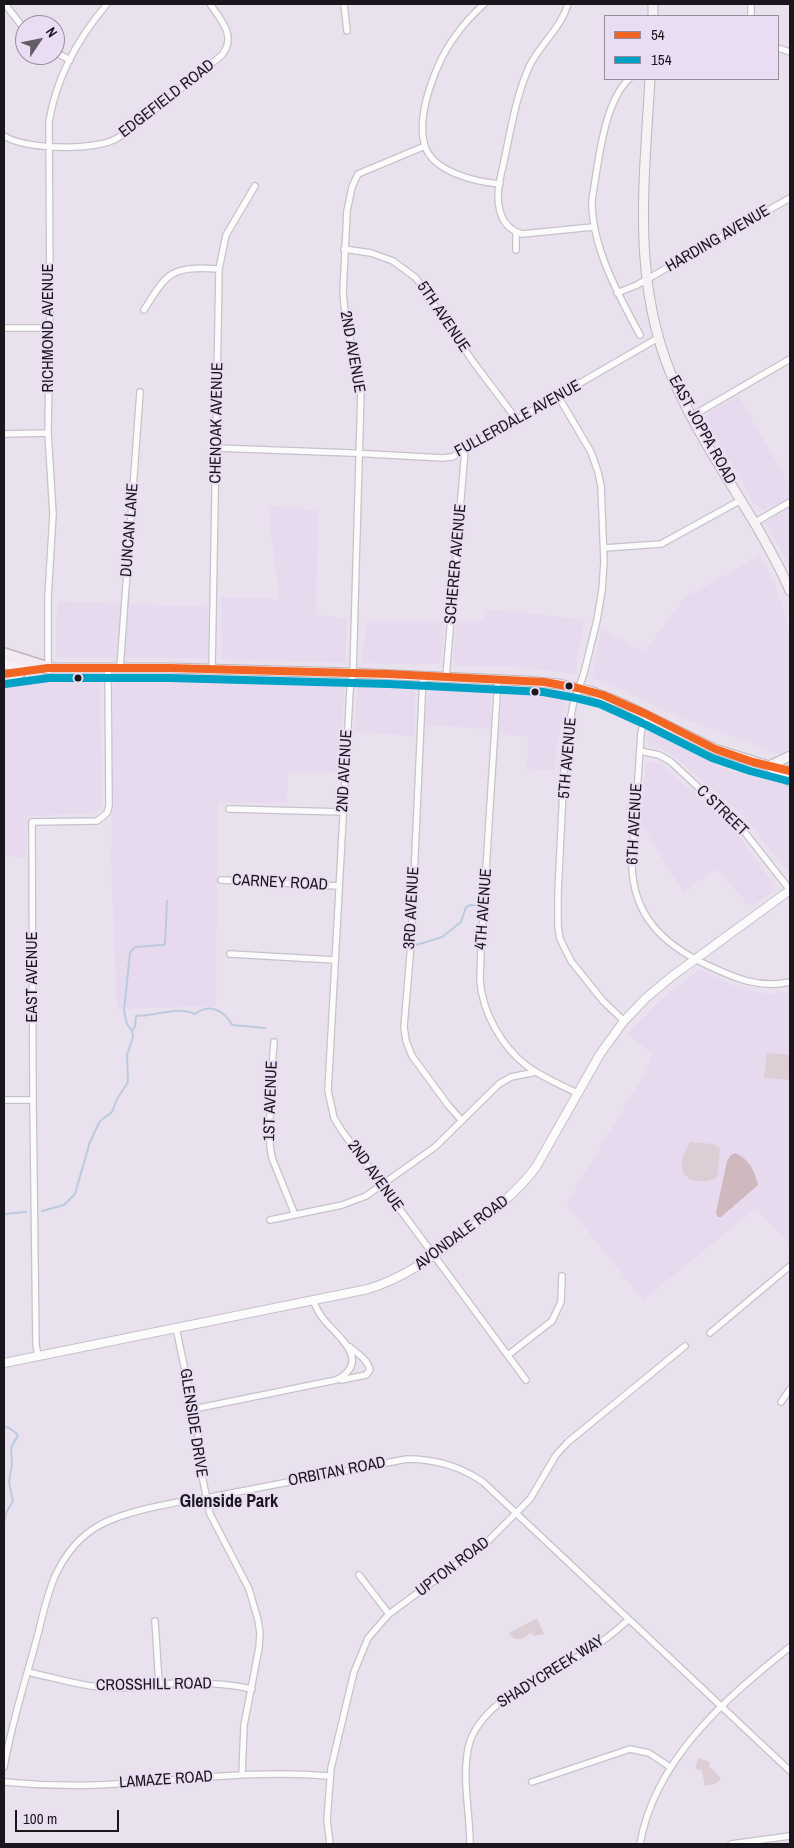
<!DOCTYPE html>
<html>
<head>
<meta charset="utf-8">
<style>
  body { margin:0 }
  #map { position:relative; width:794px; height:1848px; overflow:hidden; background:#e9e2ee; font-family:"Archivo Narrow",sans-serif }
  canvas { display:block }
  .frame { position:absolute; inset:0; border:5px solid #1a161d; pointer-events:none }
  .legend { position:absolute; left:604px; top:15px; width:175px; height:65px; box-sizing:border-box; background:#eaddf3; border:1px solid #978d9d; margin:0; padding:6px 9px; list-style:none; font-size:15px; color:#1a161d }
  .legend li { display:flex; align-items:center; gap:10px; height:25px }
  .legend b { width:25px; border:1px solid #978d9d }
  .north { position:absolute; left:15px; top:15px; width:50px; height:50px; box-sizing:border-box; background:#eaddf3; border:1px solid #978d9d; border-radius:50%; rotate:56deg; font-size:14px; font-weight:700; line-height:20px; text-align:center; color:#1a161d }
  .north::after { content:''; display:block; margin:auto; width:18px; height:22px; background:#625d66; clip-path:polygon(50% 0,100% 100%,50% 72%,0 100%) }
  .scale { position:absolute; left:15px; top:1810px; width:104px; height:22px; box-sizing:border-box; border:2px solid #1a161d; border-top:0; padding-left:6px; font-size:15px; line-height:18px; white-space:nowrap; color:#1a161d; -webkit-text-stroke:4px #eaddf3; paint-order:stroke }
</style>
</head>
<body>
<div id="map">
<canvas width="794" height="1848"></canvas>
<div class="frame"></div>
<ul class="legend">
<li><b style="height:6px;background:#f26522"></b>54</li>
<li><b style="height:6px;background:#01a2c5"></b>154</li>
</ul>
<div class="north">N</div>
<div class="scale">100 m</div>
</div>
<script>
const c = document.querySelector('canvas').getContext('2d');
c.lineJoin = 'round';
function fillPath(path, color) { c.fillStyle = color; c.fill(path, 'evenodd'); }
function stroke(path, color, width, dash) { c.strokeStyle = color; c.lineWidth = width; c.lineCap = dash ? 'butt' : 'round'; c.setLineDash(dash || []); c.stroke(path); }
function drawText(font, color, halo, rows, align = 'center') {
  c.font = font + ' "Archivo Narrow",sans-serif'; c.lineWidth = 4; c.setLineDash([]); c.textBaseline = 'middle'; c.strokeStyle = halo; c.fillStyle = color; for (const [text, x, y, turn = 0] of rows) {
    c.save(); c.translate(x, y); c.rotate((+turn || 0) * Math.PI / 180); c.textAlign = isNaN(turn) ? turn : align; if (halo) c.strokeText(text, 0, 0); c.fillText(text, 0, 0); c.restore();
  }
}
fillPath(new Path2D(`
  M738,395L790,486V497L764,511L754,503L705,417L710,411Z
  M268,506L318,510L316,614L348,619L345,663L222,659L221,597L279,599Z
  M790,507V565L766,524L770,519Z
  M759,555L776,587L790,634V748L784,755L777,754L769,750L684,719L618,688L592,678L601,629L644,652L686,596L706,586Z
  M57,601L208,607V658H58L56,652Z
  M485,610L513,611L584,620L575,674L515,667L456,666L453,660L457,621H484Z
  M367,621H445L440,664L361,663Z
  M33,678H94L100,683L102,808L92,813L28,816L26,858L4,856V687Z
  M114,678L345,680L339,772L288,773L287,803H218L216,1006L117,1009L111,860Z
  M361,684L411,686L415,690V736L354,732L358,688Z
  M434,688L486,690L491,697L490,729L424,725L428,692Z
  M502,692L563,696L566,701L557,743L555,770L527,769L528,737L499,734Z
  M649,730L657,731L727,770L779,783L789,789L790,791V874L743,815L675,757L664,750L648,745L646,735Z
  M657,762L663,766L735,830L774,885L772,893L750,907L717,869L683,892L641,824L646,763Z
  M700,969L740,989L769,994L790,991V1244L755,1209L643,1300L566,1204L645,1073L653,1054L627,1034L661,999Z`), '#e7daef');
fillPath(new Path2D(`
  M767,1053L790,1055V1080L764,1078Z
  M690,1142L713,1144L720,1148L717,1178C699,1185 676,1181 683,1157C684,1151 688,1147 690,1142Z
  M537,1618L544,1634L534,1636L531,1633L522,1639H514L509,1633Z
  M698,1758L710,1762L709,1766L721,1778L717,1783L705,1786L702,1771L695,1769Z`), '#ddcdd4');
fillPath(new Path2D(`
  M735,1153C750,1160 754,1170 758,1185L721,1217H718L716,1213L727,1161L731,1155Z`), '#cfb8be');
stroke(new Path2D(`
  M416,945L442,937L461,922L466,907L471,905L480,906
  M132,1031L135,1026L136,1016C140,1015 144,1016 148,1015C164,1013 180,1007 195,1014C210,1003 224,1010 232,1025L265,1028
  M89,1144L100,1121L112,1112L117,1099L128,1082L127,1055L133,1037L132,1031L127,1024L124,1011L130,953L135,947L162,945L165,944L167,901
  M42,1211L64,1205L75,1194L89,1145
  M4,1214L26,1212
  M4,1426L11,1429L18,1435L11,1448L12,1464L9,1482L13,1501L6,1513L4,1523`), '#bccadf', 2);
const minor = new Path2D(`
  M5,4L25,30
  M344,4L347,31
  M484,4C474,13 464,24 456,35C437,60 415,115 425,146C433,172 476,182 500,184
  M568,4C561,28 541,43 530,65C516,95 511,129 504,161C501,175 496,192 499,206C501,220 509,230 522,234L593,227
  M751,16V4
  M778,48L790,52
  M55,52L70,60
  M629,79C603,103 598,166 592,200C591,246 619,296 640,335
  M4,136C26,149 76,149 101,144C110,143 118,138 126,133L222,55C237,36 221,20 210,4
  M425,146L358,174L352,187L347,211L343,293L346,323L358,371L361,390L353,673L350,690L328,1091L334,1118L342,1131L526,1380
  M344,249L371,253L393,261L416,278L474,363L517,420
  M516,250V232
  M617,293L637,285L790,198
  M144,310C168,271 172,266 219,269
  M4,328H50
  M558,396L591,452L598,472L601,486L604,562L602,590L597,620L584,673L573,705L565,750L558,892V926L560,939L571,961L603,1001L624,1021
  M692,416L790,359
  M4,434L48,433
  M216,448L352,453L443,458L452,457L658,338
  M754,523L790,502
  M604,548L661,544L741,500
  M48,668V597L53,514L48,433L50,305L49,122C56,78 79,37 107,4
  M120,668L140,392
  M212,669L219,269L226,235L255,186
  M423,676L411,944L404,1027L406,1041L412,1056L448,1105L462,1121
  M446,677L465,450
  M498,679L481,949C481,959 480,970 480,980C482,1012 502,1047 527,1066C542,1077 561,1085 577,1093
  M646,714L641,733C639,763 637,793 635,823C634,837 632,851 632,865C633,916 664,945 707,965C735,978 759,989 790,982
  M640,751L659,755L670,761L739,825L790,890
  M229,809L343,812
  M221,880L339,886
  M230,954L335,960
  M274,1042L270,1091V1146L272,1158L295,1215
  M4,1100H33
  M270,1220L342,1205L366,1196L435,1147L499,1084L511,1077L536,1072
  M176,1328L197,1426L201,1471L210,1514L249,1589L258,1620L260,1633L259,1648L244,1725L242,1775
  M710,1333L790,1266
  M508,1355L552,1321L561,1302L562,1276
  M38,1356L36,1345L33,1100L32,822L97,821L107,813L109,806L108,668
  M341,1380L366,1375L370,1370C368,1360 358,1354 350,1347
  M781,1402L790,1389
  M194,1409L336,1380C371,1362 341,1339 325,1321C320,1315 316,1308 313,1300
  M359,1575L389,1614
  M155,1621L159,1684
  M28,1672C59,1679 90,1689 122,1688C135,1688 147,1685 160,1684C191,1682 221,1682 252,1689
  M4,1767C11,1726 24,1685 35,1645C42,1621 46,1594 57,1572C79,1528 109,1517 154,1507C171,1503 188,1500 206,1498L407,1459C434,1459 460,1466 483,1482L790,1771
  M4,1782C35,1785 65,1786 96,1785C174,1782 251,1769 329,1776
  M532,1782L630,1749L649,1753L670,1767
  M330,1844L327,1820L331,1768L354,1672L368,1638L389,1614L488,1541L530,1499L556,1455L568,1442L685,1346
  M470,1844C470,1813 462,1780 468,1749C477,1701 548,1675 586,1652C601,1643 615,1632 628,1620
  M640,1844C655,1759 726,1698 790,1647
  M731,1844L790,1836`);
const tertiary = new Path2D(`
  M4,1363L368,1289C404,1278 431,1258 460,1236C488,1215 515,1195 536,1167L600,1054L624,1021L646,998L671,977L790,890`);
const primary = new Path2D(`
  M653,16V4
  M650,79C644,186 630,292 679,392C701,439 731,483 757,527C769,548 781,569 790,591
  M4,664L48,668H170L353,673L527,681L559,684L590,691L621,703L715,749L769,766L790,782
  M769,766L790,756
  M774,767L790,771`);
const motorway = new Path2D(`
  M4,654L48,668
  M4,679L19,673`);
stroke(minor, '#c6c1ca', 8);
stroke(tertiary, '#c6c1ca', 10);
stroke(primary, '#beb4be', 11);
stroke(motorway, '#beb4be', 14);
stroke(minor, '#fcfbfc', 5.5);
stroke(tertiary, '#fcfbfc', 8);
stroke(primary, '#f6f1f5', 9);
stroke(motorway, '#f2eaf0', 11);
stroke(new Path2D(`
  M4,674L48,668H170L389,674L544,682L578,688L603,695L646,714L715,749L753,762L790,771`), '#f26522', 8);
stroke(new Path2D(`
  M5,684L49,678H170L389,684L543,692L576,698L600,704L642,723L712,758L750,771L788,781`), '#01a2c5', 8);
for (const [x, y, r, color] of [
  [78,678,4.5,"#1a161d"],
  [569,686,4.5,"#1a161d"],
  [535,692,4.5,"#1a161d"]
]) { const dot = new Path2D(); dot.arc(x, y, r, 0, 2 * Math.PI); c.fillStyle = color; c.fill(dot); stroke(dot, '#eaddf3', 2); }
drawText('16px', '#1a161d', '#eaddf3', [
  ["EDGEFIELD ROAD",167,99,-38],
  ["HARDING AVENUE",718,239,-30],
  ["5TH AVENUE",443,317,56],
  ["RICHMOND AVENUE",49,328,-90],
  ["2ND AVENUE",352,352,80],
  ["FULLERDALE AVENUE",518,419,-29],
  ["CHENOAK AVENUE",217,423,-89],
  ["EAST JOPPA ROAD",702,430,61],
  ["DUNCAN LANE",130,530,-86],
  ["SCHERER AVENUE",456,564,-85],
  ["5TH AVENUE",568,758,-85],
  ["2ND AVENUE",345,771,-87],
  ["C STREET",722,811,44],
  ["6TH AVENUE",635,824,-87],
  ["CARNEY ROAD",280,883,3],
  ["3RD AVENUE",412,908,-87],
  ["4TH AVENUE",484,909,-86],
  ["EAST AVENUE",33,977,-90],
  ["1ST AVENUE",271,1101,-88],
  ["2ND AVENUE",375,1176,54],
  ["AVONDALE ROAD",462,1233,-37],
  ["GLENSIDE DRIVE",193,1423,81],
  ["ORBITAN ROAD",337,1472,-11],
  ["UPTON ROAD",453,1567,-37],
  ["SHADYCREEK WAY",551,1672,-32],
  ["CROSSHILL ROAD",154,1685,-1],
  ["LAMAZE ROAD",166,1780,-4]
]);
drawText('bold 18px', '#1a161d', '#eaddf3', [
  ["Glenside Park",229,1502]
]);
</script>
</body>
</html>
